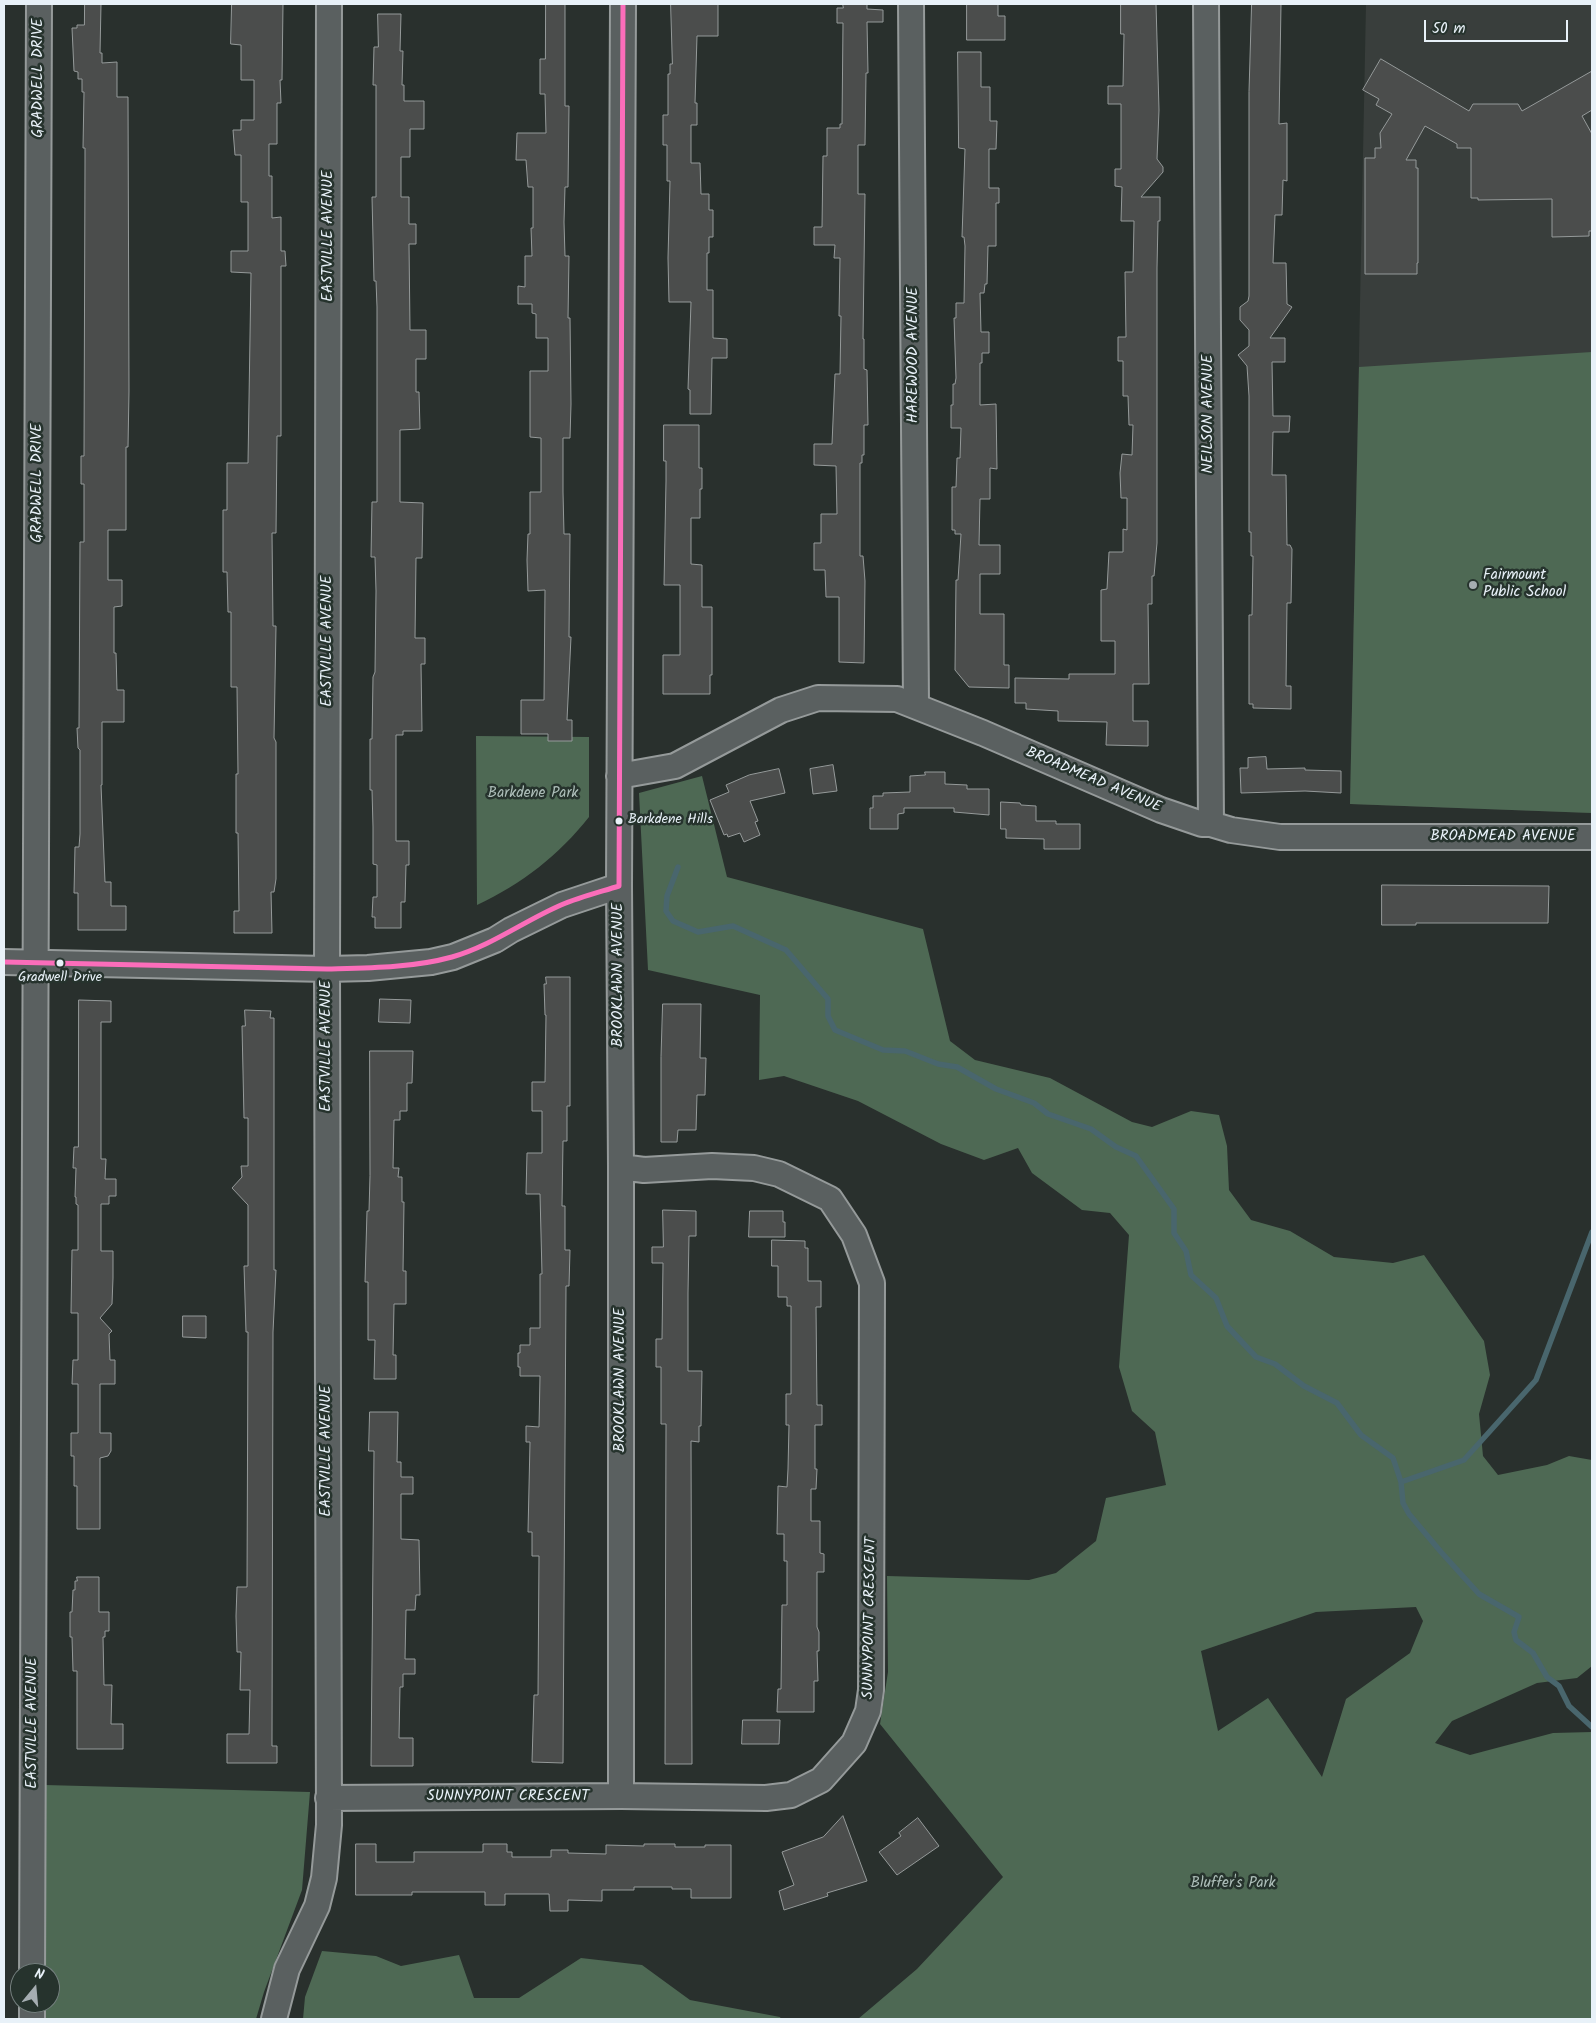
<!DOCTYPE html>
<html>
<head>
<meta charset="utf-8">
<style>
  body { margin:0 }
  #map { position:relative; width:1596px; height:2023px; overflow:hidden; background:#29302d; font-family:Kalam,sans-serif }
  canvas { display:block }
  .frame { position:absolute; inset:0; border:5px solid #e8f1f8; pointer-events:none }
  .north { position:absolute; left:10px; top:1963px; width:50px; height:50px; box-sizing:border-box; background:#26332d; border:1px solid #747f7e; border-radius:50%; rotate:17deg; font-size:14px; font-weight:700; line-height:20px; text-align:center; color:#e8f1f8 }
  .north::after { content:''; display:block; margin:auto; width:18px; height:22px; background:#a5adb1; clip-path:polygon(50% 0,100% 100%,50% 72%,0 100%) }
  .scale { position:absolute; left:1424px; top:20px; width:144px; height:22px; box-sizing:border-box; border:2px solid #e8f1f8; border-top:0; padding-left:6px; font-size:15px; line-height:18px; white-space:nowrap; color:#e8f1f8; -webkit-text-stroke:4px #26332d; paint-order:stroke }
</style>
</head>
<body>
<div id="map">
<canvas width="1596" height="2023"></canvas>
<div class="frame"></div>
<div class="north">N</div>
<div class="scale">50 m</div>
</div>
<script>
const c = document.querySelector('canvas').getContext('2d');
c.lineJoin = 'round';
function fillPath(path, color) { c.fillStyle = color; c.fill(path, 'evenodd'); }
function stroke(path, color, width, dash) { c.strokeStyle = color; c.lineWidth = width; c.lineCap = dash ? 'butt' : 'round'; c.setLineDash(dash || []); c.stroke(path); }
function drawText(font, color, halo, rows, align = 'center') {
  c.font = font + ' Kalam,sans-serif'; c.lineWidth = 5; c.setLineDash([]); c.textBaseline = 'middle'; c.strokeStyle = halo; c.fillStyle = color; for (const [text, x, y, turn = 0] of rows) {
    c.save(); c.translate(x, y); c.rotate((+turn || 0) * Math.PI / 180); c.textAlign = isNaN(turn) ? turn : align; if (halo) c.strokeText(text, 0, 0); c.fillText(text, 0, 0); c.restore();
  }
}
fillPath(new Path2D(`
  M1366,4H1592V813L1350,804Z`), '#393e3c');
fillPath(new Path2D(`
  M1592,352V813L1350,804L1359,367Z
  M476,736L589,737V817C559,855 522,884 477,905Z
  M702,776L727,877L923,929L950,1041L975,1060L1050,1078L1132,1122L1152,1127L1191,1111L1219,1115L1227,1146L1229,1190L1251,1220L1290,1231L1334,1257L1393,1263L1424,1255L1484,1341L1490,1375L1479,1414L1483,1456L1498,1475L1547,1465L1569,1456L1592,1460V1666L1577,1678L1537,1683L1452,1721L1435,1743L1470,1755L1553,1733L1592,1732V2019H858L917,1969L1003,1877L880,1724L888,1672L887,1576L1029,1580L1056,1573L1096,1541L1106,1498L1166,1485L1155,1432L1132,1411L1119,1367L1129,1235L1110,1213L1082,1210L1032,1173L1018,1148L984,1160L941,1144L858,1101L784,1076L759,1080L760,995L648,970L639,793ZM1416,1607L1423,1621L1410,1653L1346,1699L1322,1777L1268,1698L1218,1731L1201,1651L1316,1612Z
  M45,1785L310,1792L302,1890L264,1992L256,2019H42V2003H50V1973H42Z
  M322,1951L376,1956L401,1966L459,1955L474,1998H519L581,1958L642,1965L690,2000L780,2017L781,2019H303L305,1997Z`), '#4e6954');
stroke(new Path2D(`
  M678,867L667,896L666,911L673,921L698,932L733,926L786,950L828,999V1016L835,1030L883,1050L905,1051L938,1064L957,1067L996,1089L1034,1103L1048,1114L1091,1129L1116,1147L1136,1156L1174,1209V1233L1186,1251L1191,1275L1216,1298L1227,1326L1256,1357L1275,1364L1304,1386L1337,1403L1361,1435L1393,1458L1401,1482L1403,1503L1409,1514L1441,1552L1479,1594L1519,1617L1514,1632L1516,1640L1533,1653L1547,1677L1559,1686L1569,1706L1592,1727
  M1401,1482L1464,1460L1536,1380L1592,1232`), '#49666d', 5.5);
const building = new Path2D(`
  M85,4H101L100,53H102V63L117,62V97H128L129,391L128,447H126V530H108V580H122V606L114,607V653H116L117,690H124V722H102V785H101L105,882H111V906H126V930H78V893H74L75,847H79L80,834V750L78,748L77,728H79L80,542H84V484H81V456H84L85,163V148H83L84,92H82V79H78V72L74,71L72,28H77V25H84Z
  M232,4H283L282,80H280L281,103H277V144H269V176H272V218L281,217V251H285L286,266H281V436H277L276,533H272L273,626H276L274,738L276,742V879L274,892H271L272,933H234V911H239L238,833H236V774H238L237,687H231V612H228L227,572H223V510H227V463H248L251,273L231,272V251H248V202H241V155H235L233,130H241V120H254V80H241V45L231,44Z
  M546,4H565V106H569L568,187H565L564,222L565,256H569L568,318H570L571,404L570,438H563V492L564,534H570L569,637H571L567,720H572V741H548V734H521V700H544L545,590L528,591L527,560L528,534H530V492H541V438L530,437V371H548V338H536V314L532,313V304H518V286L525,287V256H532L531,228H533V187H528L526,160H516L517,133H546L545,94H540V59H545Z
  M671,4H718V36H697L695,103H697V125H691V163H700L701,194H709V210H713V237H709V253H707V290H713V338L727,339V358H712L711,414H690V390L688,389L691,302H669L668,258L670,181H667V145H663V115H668V74H670V64H672Z
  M843,4H867V9L883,10V22H867L868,73H866L865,145H858V194H865L863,339H864V369L867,370L868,425H864V455H862V463H860V556H863L865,581L864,663L839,662V597H826L825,570H814V543H821V514H837L836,466L814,465V444H832L835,374H840L841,316H839L840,258H834L835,245H814V227H822L823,156H827V128H840V124H842L843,23H837V8H843Z
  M967,4H998V16H1005V40H967Z
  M1121,4H1156L1159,110L1157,159L1163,167V172L1141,197H1160V221H1158L1157,268V543L1154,576H1152V604H1148L1149,684H1133V721H1148V746L1106,745L1107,722L1058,721V711L1026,709V703H1015V678L1069,679V674H1115V641H1101V590L1107,589L1109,552H1123V529L1127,530V498H1121L1120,473L1122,454L1132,455L1133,425H1129L1128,396H1123V361H1118V337H1126L1125,272H1133L1134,221H1121L1122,187L1115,186V169H1121V104H1108V86H1123L1124,34H1121Z
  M1252,4H1281L1279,124L1287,123V181L1283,180L1282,215H1275L1273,263H1286L1287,304L1292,307L1270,338H1285V362H1272L1273,416H1290L1289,432H1273L1272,475H1286L1287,545H1290L1292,549L1291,603H1287L1286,686H1291V709L1253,708V704H1249V615H1252L1253,556H1251V532H1249V396L1247,366L1238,355L1249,346V330L1240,320V307L1248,301L1249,296V92Z
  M378,14H401L400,51H403L402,85H404V101H424V129H410V157H401V197H409V224H416V244H409L410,330H426V359H416V392H419L420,429L400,430V502L423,503L422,558H416L415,638H425V664H421L422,731H403V735H396V841H409V865H406L405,902H401V928H375V917H372L373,897H377V865L373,864V827L372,790H370V739H372L373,677L375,672L376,591L375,557H371L372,502H377V307L376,281H374L372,197H376V85H373L374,47H378Z
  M958,52H981V87H990V121H997L996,149H989V188H999V203H996V246H988L987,284H985L984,293H980L981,332H989V353H982V363H980V405L996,404L997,469L990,468V499H980L979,545H1000V574H980V614H1004V665H1009V688L969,687L955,670L956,580H958L961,534H955V530H952V487H956L957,458H960L961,428H951V405H953V384H955L956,378L954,318H956V303H964L965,246L964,237H962L965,149L959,148Z
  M1381,59L1469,111L1473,104H1518L1522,111L1592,71V110L1582,116L1592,134V231H1589V236L1552,237V199L1478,200V198H1471V148H1457V144L1425,126L1406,160H1416V168H1418V263H1417V274H1365V158H1375V148H1381L1380,133L1392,114L1376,105L1379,99L1363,90Z
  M664,425H699V468H702V489H700V518H691V564L702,565V607H712V675H710V694H663V655H680V585H664L666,481V461H664Z
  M1266,757L1267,769L1305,768V770L1341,771V793L1305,791L1241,793L1240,768H1248V758Z
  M833,765L837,791L813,794L810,769Z
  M779,769L785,793L750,801L758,821L755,822L760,835L744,842L740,833L728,837L727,834L724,835L710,800L729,792L726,785L749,775Z
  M925,772H945V784L967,785V789H989V815L954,812V808H904V813L898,814V829H870V808H873V796H883V793L910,792V776L925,775Z
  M1001,802L1020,803L1021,805L1036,806V821H1056V824H1080V849H1044V839L1006,838V829H1001Z
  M1382,885L1549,886L1548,923H1416V925H1382Z
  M546,977H570V1106H567V1141H563L562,1206H565V1250H570L569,1286H566L563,1763L532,1762L534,1695H538L539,1556H532V1532H528L530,1442H526V1426L539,1427L540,1376H520V1367H518V1353H520V1345H530V1328H540V1274H542L540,1194H526L527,1153H542V1111H532V1082H545L546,1015H545L544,984H546Z
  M380,999L411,1000L410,1023L379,1022Z
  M79,1000L111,1001V1022H101V1159H106L105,1179H116V1196H109V1204H101V1251H113V1278L112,1304L100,1318L112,1331L109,1334L110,1360H115V1384H100V1433H111V1451L108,1456L100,1458V1529H77V1486H74V1456H71V1433H78V1384H72L73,1360H78V1313H71L72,1250H78V1205L76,1204V1197H75L76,1168H73L74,1147H78Z
  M663,1004H701L700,1058H706L705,1095H697L696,1130H678L677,1142H661V1057Z
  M245,1010L271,1011L270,1018H274V1270H276L273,1332L272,1737V1746H277V1763H227V1734H249L250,1690H240L241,1652H237L236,1616L237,1587H247L248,1332H246L244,1266H248V1205L232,1188L242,1177L241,1166H248V1118H244L242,1026H245Z
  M370,1051H413L412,1083H407V1111H400V1120H394L393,1168H399L398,1177H402V1202H404L403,1271H406V1304H394L393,1355H396V1379H374L375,1340H368V1282H365L367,1211H369L370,1176Z
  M663,1210L696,1211V1236H689L688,1293V1371H702L701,1426H699V1442L691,1441L692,1764H665L666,1424H661V1367H656V1339H662L663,1263H652V1247H663Z
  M750,1211H783V1222H785V1237H749Z
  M772,1240L805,1241V1248H808V1281H821V1307H816L817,1405H822V1425H815V1469H817L816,1489H811V1521H820V1553L824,1554V1572H817V1627L819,1632V1651H817L818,1681H814V1712H777L778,1689H781L782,1605H787V1561H784V1534H777L778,1486L787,1487L788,1469L789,1425H786V1394H791V1306H787V1297H778V1266H772Z
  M183,1316H206V1338L183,1337Z
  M370,1412H398L397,1462H401V1477H413V1494H401V1539L419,1540L420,1595H416L415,1610H406L405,1659H415V1674H403V1687H400L399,1738H413V1766H371L374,1451H369Z
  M77,1577H99V1612H109V1631H105V1637H103L104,1685H112L111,1724H123V1749H77V1671H73L72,1637H70V1612H72L73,1590H75V1581H77Z
  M743,1720H780L779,1744H742Z
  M843,1816L867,1881L827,1893L828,1896L784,1910L779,1891L794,1885L782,1852L823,1837Z
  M918,1818L939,1846L897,1875L879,1852L901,1836L899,1833Z
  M356,1844H376V1862H414V1852H483V1844H507V1852H512V1857H551V1850H568V1853L606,1854V1845L644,1846V1844H675V1847H705V1845H731V1898H691V1889H672V1887H634V1890H602V1901L568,1900V1911H550L549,1894H505V1905H485V1892H412V1895H356Z`);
fillPath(building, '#4b4d4c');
stroke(building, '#959a9a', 1);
const minor = new Path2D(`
  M911,4L916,705
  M1206,4L1211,824
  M619,776L675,766L781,710L818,698L897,699L983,733L1161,810L1202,824H1211L1231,830L1280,837H1590
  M4,962L327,969L368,968L431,962L453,957L495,940L511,930L562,905L619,886
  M621,1796V1167L619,886L623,4
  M328,1798L621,1796L766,1798L791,1795L821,1780L854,1743L868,1711L871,1690L872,1283L854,1235L830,1199L779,1174L754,1168L712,1166L644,1170L621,1167
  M32,1973L39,4
  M32,2019V2003
  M274,2019L287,1969L317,1906L324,1878L329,1825L327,969L329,4`);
stroke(minor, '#959a9a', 28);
stroke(minor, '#5a6060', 24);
stroke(new Path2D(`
  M4,962L327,969C368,968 412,968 452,957C491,946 524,921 561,905C580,897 600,892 619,886L623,4`), '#fb6dba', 5);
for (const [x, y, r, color] of [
  [1473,585,5,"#a5adb1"],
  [619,821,4.5,"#e8f1f8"],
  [60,963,4.5,"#e8f1f8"]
]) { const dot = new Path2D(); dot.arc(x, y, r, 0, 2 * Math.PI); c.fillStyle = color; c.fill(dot); stroke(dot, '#26332d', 2); }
drawText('14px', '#e8f1f8', '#26332d', [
  ["Barkdene Hills",628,821],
  ["Gradwell Drive",60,979,"center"]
], 'left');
drawText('15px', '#e8f1f8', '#26332d', [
  ["GRADWELL DRIVE",39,78,-90],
  ["EASTVILLE AVENUE",329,236,-90],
  ["HAREWOOD AVENUE",914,355,-90],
  ["NEILSON AVENUE",1209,414,-90],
  ["GRADWELL DRIVE",38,483,-90],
  ["EASTVILLE AVENUE",328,641,-90],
  ["BROADMEAD AVENUE",1093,781,23],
  ["BROADMEAD AVENUE",1503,837],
  ["BROOKLAWN AVENUE",619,975,-90],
  ["EASTVILLE AVENUE",327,1046,-90],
  ["BROOKLAWN AVENUE",621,1380,-90],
  ["EASTVILLE AVENUE",327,1451,-90],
  ["SUNNYPOINT CRESCENT",871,1618,-89],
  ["EASTVILLE AVENUE",33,1723,-90],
  ["SUNNYPOINT CRESCENT",508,1797]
]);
drawText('15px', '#e8f1f8', '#26332d', [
  ["Fairmount",1483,576],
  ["Public School",1483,593]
], 'left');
drawText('15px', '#adbeb9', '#26332d', [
  ["Barkdene Park",533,794],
  ["Bluffer's Park",1233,1884]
]);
</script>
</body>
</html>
